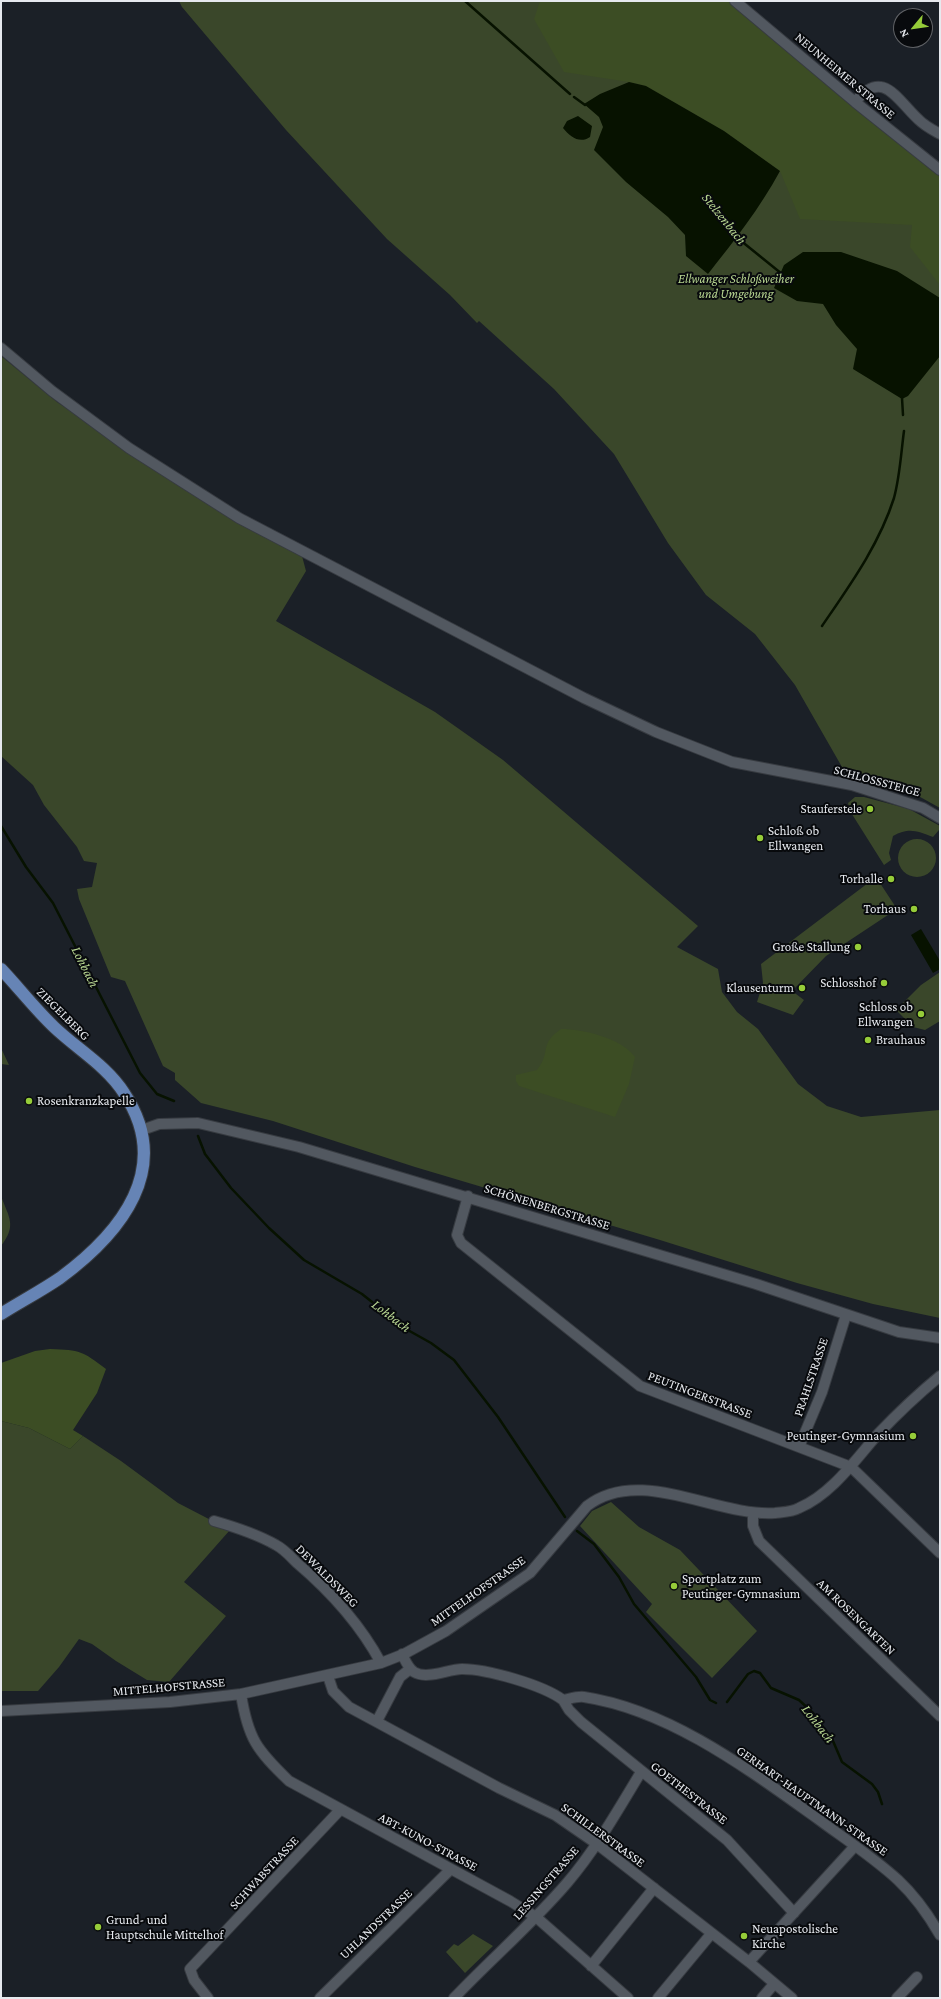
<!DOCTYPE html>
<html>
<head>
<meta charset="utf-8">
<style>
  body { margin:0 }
  #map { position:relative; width:941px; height:1999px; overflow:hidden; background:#1b2027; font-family:"Crimson Pro",serif }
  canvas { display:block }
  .frame { position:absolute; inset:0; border:2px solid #e6e9ee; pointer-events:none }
  .north { position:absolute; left:893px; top:8px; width:40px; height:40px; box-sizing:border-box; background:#080a0d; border:1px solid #616367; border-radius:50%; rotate:241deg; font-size:11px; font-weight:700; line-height:16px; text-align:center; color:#e6e9ee }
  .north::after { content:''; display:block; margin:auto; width:14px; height:18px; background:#96cc39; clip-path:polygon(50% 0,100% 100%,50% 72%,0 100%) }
</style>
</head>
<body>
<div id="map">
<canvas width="941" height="1999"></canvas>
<div class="frame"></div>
<div class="north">N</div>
</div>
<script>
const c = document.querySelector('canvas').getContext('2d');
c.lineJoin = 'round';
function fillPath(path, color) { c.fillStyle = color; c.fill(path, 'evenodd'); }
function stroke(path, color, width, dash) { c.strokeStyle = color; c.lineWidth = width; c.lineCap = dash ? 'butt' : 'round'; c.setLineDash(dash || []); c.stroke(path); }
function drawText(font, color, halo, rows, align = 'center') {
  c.font = font + ' "Crimson Pro",serif'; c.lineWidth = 4; c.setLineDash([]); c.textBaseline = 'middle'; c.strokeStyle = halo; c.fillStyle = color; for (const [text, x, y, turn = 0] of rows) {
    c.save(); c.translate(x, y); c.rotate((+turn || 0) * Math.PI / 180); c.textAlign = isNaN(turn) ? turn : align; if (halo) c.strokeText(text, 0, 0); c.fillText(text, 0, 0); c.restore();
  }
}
fillPath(new Path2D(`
  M179,1H701L940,184V808L904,788L842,767L795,685L755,634L706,595L668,543L614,454L554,389L479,321L477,323L450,295L387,239L286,130L182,7Z
  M1,356L57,402L191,492L302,556L306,571L276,621L435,712L503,760L698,926L677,947L718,969L722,992L737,1012L758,1029L798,1084L827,1106L861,1117L940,1110V1318L873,1304L797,1283L660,1240L415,1167L273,1121L201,1103L175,1080V1073L163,1066L125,981L111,977L79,899L77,889L92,887L97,863L84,861L77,847L44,805L33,785L1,756Z
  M855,797H864L909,809L940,826V832L939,830L933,837C917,831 909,827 893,836L889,853L891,860L884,865L850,811L848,803Z
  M898 858a19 19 0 1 1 38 0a19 19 0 1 1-38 0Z
  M876,877L897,909L826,956L792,991L804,1000L793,1015L757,1002L763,983L761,964Z
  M940,972V1021L925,1030L913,1027L896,1010L921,985Z
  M1,1048L9,1065L1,1064Z
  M1,1196C9,1218 17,1225 1,1246Z
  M1,1421L29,1428L70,1449L83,1436L121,1461L178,1503L230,1530L184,1582L226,1616L169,1682L147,1680L116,1661L92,1644L79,1639L59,1667L38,1691H1Z
  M611,1502L639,1527L680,1550L757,1631L712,1678L646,1612L652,1604L580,1526L592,1511Z
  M473,1934L493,1946L465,1973L446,1952L454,1944L458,1946Z`), '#3a472a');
fillPath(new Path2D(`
  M540,1H735L940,170V285L910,247L912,225L800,219L780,171L724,131L646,86L629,82L564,72L534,19Z
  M561,1029C583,1029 621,1038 635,1057L629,1084L615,1117L519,1086L516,1081V1075L537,1070C552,1051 538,1045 561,1029Z
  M50,1349C81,1350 82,1351 106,1369L97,1393L73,1430L83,1436L70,1449L29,1428L1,1421V1363L35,1351Z`), '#3c4d24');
fillPath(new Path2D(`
  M629,82L646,86L724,131L780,171C760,208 734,241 708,274L686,256L685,235L668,217L626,182L594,150L603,127L599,117L584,104L600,94Z
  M578,116L592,126L590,137C580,144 570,137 563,128L567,121Z
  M803,252H841L897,271L940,298V356L908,396L902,399L853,369L857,349L836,325L823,304L797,301L774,288L784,265Z
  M921,929L940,961V969L933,973L911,935Z`), '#071200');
stroke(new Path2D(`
  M465,1L570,94
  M574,97L585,105
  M735,236L782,274
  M902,398L903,415
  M822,626C850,585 879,545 894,498C900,476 901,453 904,431
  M1,826L26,867L53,903L140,1073L157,1094L174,1101
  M198,1136L205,1154L231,1188L269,1228L304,1260L362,1294L406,1329L431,1343L454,1360L498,1417L565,1517
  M577,1531L594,1544L619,1577L634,1604L696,1677L710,1700L716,1703
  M727,1702L748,1674L754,1671L760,1673L771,1688L799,1700L813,1713L833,1741L842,1762L872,1784L878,1792L882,1804`), '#071200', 2.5);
const minor = new Path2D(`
  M735,1L855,102L940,170
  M855,102C883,67 897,100 919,120C925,126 933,130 940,134
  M1,348L52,391L129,448L239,518L584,698L656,732L732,762L852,785L923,808L940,818
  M142,1130L159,1124L198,1123L299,1147L756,1284L899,1332L940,1338
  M468,1196L457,1235L461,1243L640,1386L851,1467L940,1553
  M799,1447L822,1392L846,1315
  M753,1513V1526L759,1541L940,1716
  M214,1521C235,1527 257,1534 276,1545C284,1549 291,1557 297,1563C330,1591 360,1624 381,1663
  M402,1654C405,1660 408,1668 414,1672C427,1680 448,1669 462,1669C487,1669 543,1685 563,1700C569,1699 577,1696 584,1697C670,1710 749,1770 818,1819C845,1839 873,1857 898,1880C915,1896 928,1914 940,1935
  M328,1676L333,1691L349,1707L499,1788L555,1815L597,1844L749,1962L792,1998
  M241,1694C248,1739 257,1750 289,1781L510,1901L536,1917L628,1998
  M563,1700L569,1710L581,1722L727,1840L794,1913
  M1,1711L170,1702L241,1694L381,1663L404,1654L446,1631L530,1573L587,1506C640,1465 716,1517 775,1513C783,1512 792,1512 799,1508C831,1495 856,1459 878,1434C898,1413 918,1394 940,1376
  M377,1721L400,1677L410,1669
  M749,1962L855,1846
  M591,1966L654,1888
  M208,1998L194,1980L190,1969L340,1810
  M320,1998L451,1869
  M454,1998C491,1959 532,1924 567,1883C596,1849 618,1810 641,1772
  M658,1998L711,1934
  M762,1998L774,1984
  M897,1998L917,1977`);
const major = new Path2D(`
  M1,969C19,988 35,1009 54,1027C77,1049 107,1066 124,1093C174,1168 121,1233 60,1278C41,1291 20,1302 1,1314`);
stroke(minor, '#373b41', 12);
stroke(major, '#373b41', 14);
stroke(minor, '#525860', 10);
stroke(major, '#6684b5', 12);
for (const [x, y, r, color] of [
  [870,809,4,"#96cc39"],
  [760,838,4,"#96cc39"],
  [891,879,4,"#96cc39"],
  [914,909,4,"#96cc39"],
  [858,947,4,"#96cc39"],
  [884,983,4,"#96cc39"],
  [802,988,4,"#96cc39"],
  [921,1014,4,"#96cc39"],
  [868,1040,4,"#96cc39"],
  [29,1101,4,"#96cc39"],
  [913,1436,4,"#96cc39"],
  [674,1586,4,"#96cc39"],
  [98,1927,4,"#96cc39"],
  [744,1936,4,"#96cc39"]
]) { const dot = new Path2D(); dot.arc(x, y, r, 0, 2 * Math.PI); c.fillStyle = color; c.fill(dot); stroke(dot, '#080a0d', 1.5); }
drawText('13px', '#e6e9ee', '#080a0d', [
  ["NEUNHEIMER STRASSE",845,76,40],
  ["SCHLOSSSTEIGE",877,781,15],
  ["ZIEGELBERG",63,1014,45],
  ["SCHÖNENBERGSTRASSE",547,1207,17],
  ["PRAHLSTRASSE",811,1377,-71],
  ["PEUTINGERSTRASSE",700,1395,21],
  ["DEWALDSWEG",327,1576,45],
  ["MITTELHOFSTRASSE",478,1591,-35],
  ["AM ROSENGARTEN",856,1617,44],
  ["MITTELHOFSTRASSE",169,1687,-5],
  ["GOETHESTRASSE",689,1793,38],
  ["GERHART-HAUPTMANN-STRASSE",812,1801,35],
  ["SCHILLERSTRASSE",603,1835,36],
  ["ABT-KUNO-STRASSE",428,1842,28],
  ["SCHWABSTRASSE",264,1873,-47],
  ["LESSINGSTRASSE",546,1883,-49],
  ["UHLANDSTRASSE",376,1924,-44]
]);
drawText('italic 13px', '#b6d490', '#080a0d', [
  ["Ellwanger Schloßweiher",736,279],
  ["und Umgebung",736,294]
]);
drawText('13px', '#e6e9ee', '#080a0d', [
  ["Stauferstele",862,809],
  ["Schloß ob",768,831,"left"],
  ["Ellwangen",768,846,"left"],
  ["Torhalle",883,879],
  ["Torhaus",906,909],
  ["Große Stallung",850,947],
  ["Schlosshof",876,983],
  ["Klausenturm",794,988],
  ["Schloss ob",913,1007],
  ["Ellwangen",913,1022],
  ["Brauhaus",876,1040,"left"],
  ["Rosenkranzkapelle",37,1101,"left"],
  ["Peutinger-Gymnasium",905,1436],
  ["Sportplatz zum",682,1579,"left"],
  ["Peutinger-Gymnasium",682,1594,"left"],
  ["Grund- und",106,1920,"left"],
  ["Hauptschule Mittelhof",106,1935,"left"],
  ["Neuapostolische",752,1929,"left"],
  ["Kirche",752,1944,"left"]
], 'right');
drawText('italic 14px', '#b7d591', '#080a0d', [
  ["Stelzenbach",724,219,51],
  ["Lohbach",85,967,63],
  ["Lohbach",391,1316,37],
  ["Lohbach",818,1724,52]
]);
</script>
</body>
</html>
